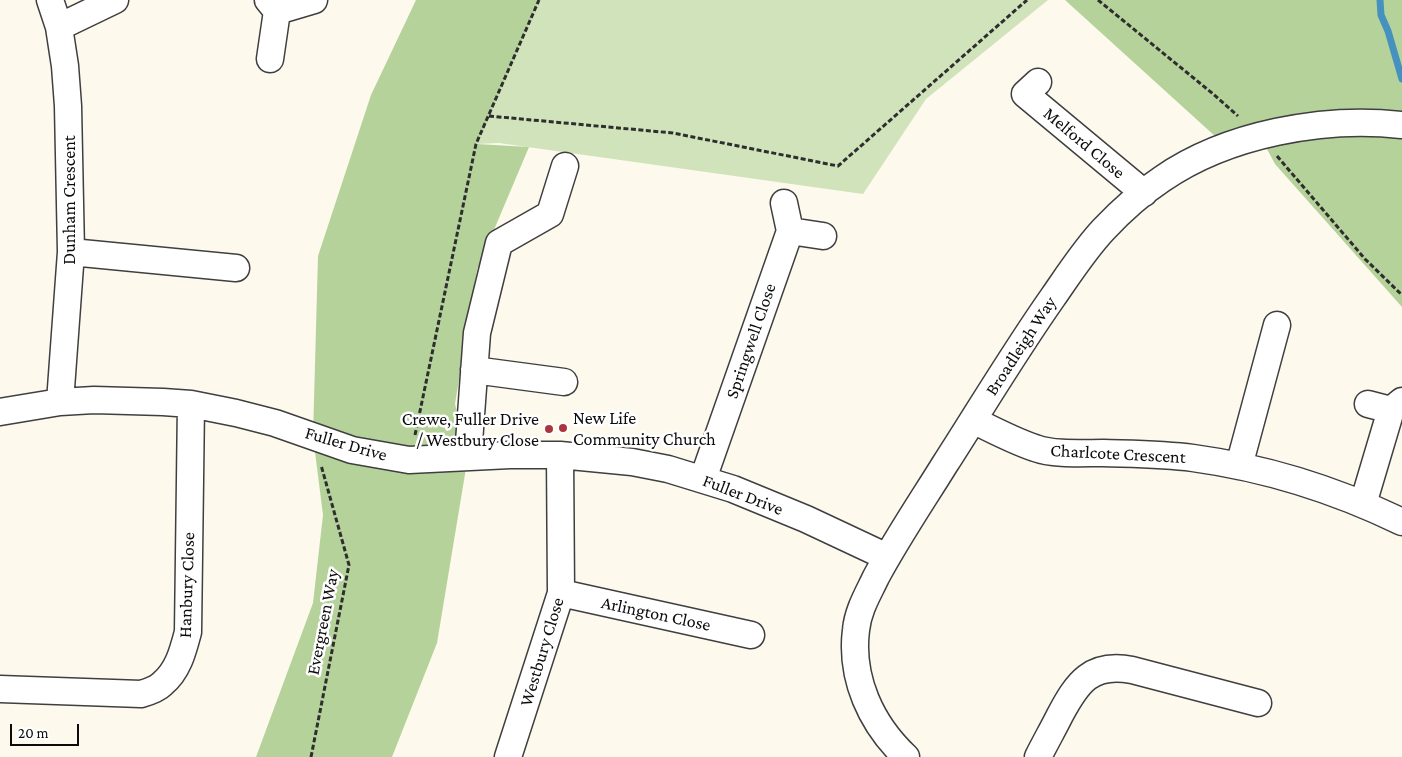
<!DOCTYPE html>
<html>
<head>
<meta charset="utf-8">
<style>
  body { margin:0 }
  #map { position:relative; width:1402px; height:757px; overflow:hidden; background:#fdf9ed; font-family:"Crimson Pro",serif }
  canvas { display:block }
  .scale { position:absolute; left:10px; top:724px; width:69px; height:22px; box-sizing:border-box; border:2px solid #0c0c0c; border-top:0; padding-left:6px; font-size:15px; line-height:18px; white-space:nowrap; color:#0c0c0c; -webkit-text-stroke:4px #fff; paint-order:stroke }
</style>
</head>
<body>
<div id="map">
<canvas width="1402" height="757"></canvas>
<div class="scale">20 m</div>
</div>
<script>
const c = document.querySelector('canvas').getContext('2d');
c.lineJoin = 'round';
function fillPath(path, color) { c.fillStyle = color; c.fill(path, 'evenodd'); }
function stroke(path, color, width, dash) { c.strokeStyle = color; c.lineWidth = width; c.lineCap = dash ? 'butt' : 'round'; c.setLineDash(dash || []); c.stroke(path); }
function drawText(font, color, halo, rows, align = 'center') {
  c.font = font + ' "Crimson Pro",serif'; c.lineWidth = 5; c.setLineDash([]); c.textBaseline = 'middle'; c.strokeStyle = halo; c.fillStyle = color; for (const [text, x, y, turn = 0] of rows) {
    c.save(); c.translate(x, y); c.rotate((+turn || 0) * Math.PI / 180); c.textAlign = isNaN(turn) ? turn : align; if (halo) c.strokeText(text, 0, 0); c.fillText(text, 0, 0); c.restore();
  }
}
fillPath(new Path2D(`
  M529,0H1048L926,99L863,194L499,143L476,144Z`), '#d1e3ba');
fillPath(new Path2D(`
  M416,0H539L477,144L529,147L477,270L455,404L468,456L437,643L392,757H256L313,603L323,515L313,436L318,256L371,95Z
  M1065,0H1402V307L1275,164L1260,136L1227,147Z`), '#b6d29b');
stroke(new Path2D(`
  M1380,0L1381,15L1388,31L1402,79`), '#4692be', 7);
const minor = new Path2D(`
  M50,0L59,27L65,66L68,106L71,252L60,402
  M268,0L277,11L314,0
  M59,27L115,0
  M270,59L277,11
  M1038,82L1025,94L1144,193
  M790,231L823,236
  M71,252L236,268
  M474,370L564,382
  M1368,404L1391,410
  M0,412L60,402L94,400L163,402L191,404L236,413L275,423L352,450L409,460L510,455H560L632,462L668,469L733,489L806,519L887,557
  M973,420C993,430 1014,441 1035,448C1054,455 1082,453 1103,453C1133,454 1163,454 1193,458C1266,468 1336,490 1402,522
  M468,456L477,333L499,243L550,214L565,166
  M1239,466L1277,325
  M703,479L790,231L784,203
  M1363,504L1391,410L1402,401
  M561,593L751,635
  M0,689L141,694C148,692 157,689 162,684C178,671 183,651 188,632L191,404
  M508,757L561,593L560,455
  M906,757C871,724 850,678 856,630C858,610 868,594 876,577C897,538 922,501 945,464C981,408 1015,351 1053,297C1069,274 1085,249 1104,229C1121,211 1141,193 1162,179C1227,134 1324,116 1402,125
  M1038,757C1045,743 1053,729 1060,715C1077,683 1091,662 1132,670L1258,703`);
stroke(minor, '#3f3f3f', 29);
stroke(new Path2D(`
  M1098,0L1212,93L1238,116
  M489,116L673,133L838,166L1027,0
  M1277,156L1365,259L1402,295
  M415,435L476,144L539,0
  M311,757L349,565L321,465`), '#2e2e2e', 3, [5, 2.5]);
stroke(minor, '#fff', 26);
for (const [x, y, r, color] of [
  [563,428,5,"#ac343e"],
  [549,429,5,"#ac343e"]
]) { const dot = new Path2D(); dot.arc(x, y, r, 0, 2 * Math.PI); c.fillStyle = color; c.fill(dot); stroke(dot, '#fff', 2); }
drawText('18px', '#0c0c0c', '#fff', [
  ["Melford Close",1084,143,40],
  ["Dunham Crescent",69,200,-90],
  ["Springwell Close",751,341,-71],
  ["Broadleigh Way",1021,346,-57],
  ["Fuller Drive",346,444,16],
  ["Charlcote Crescent",1118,454,3],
  ["Fuller Drive",743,495,21],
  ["Hanbury Close",187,585,-88],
  ["Arlington Close",656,614,12],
  ["Evergreen Way",323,622,-79],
  ["Westbury Close",542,652,-73]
]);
drawText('18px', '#0c0c0c', '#fff', [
  ["New Life",573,418],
  ["Community Church",573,439],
  ["Crewe, Fuller Drive",539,419,"right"],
  ["/ Westbury Close",539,440,"right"]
], 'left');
</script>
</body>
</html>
